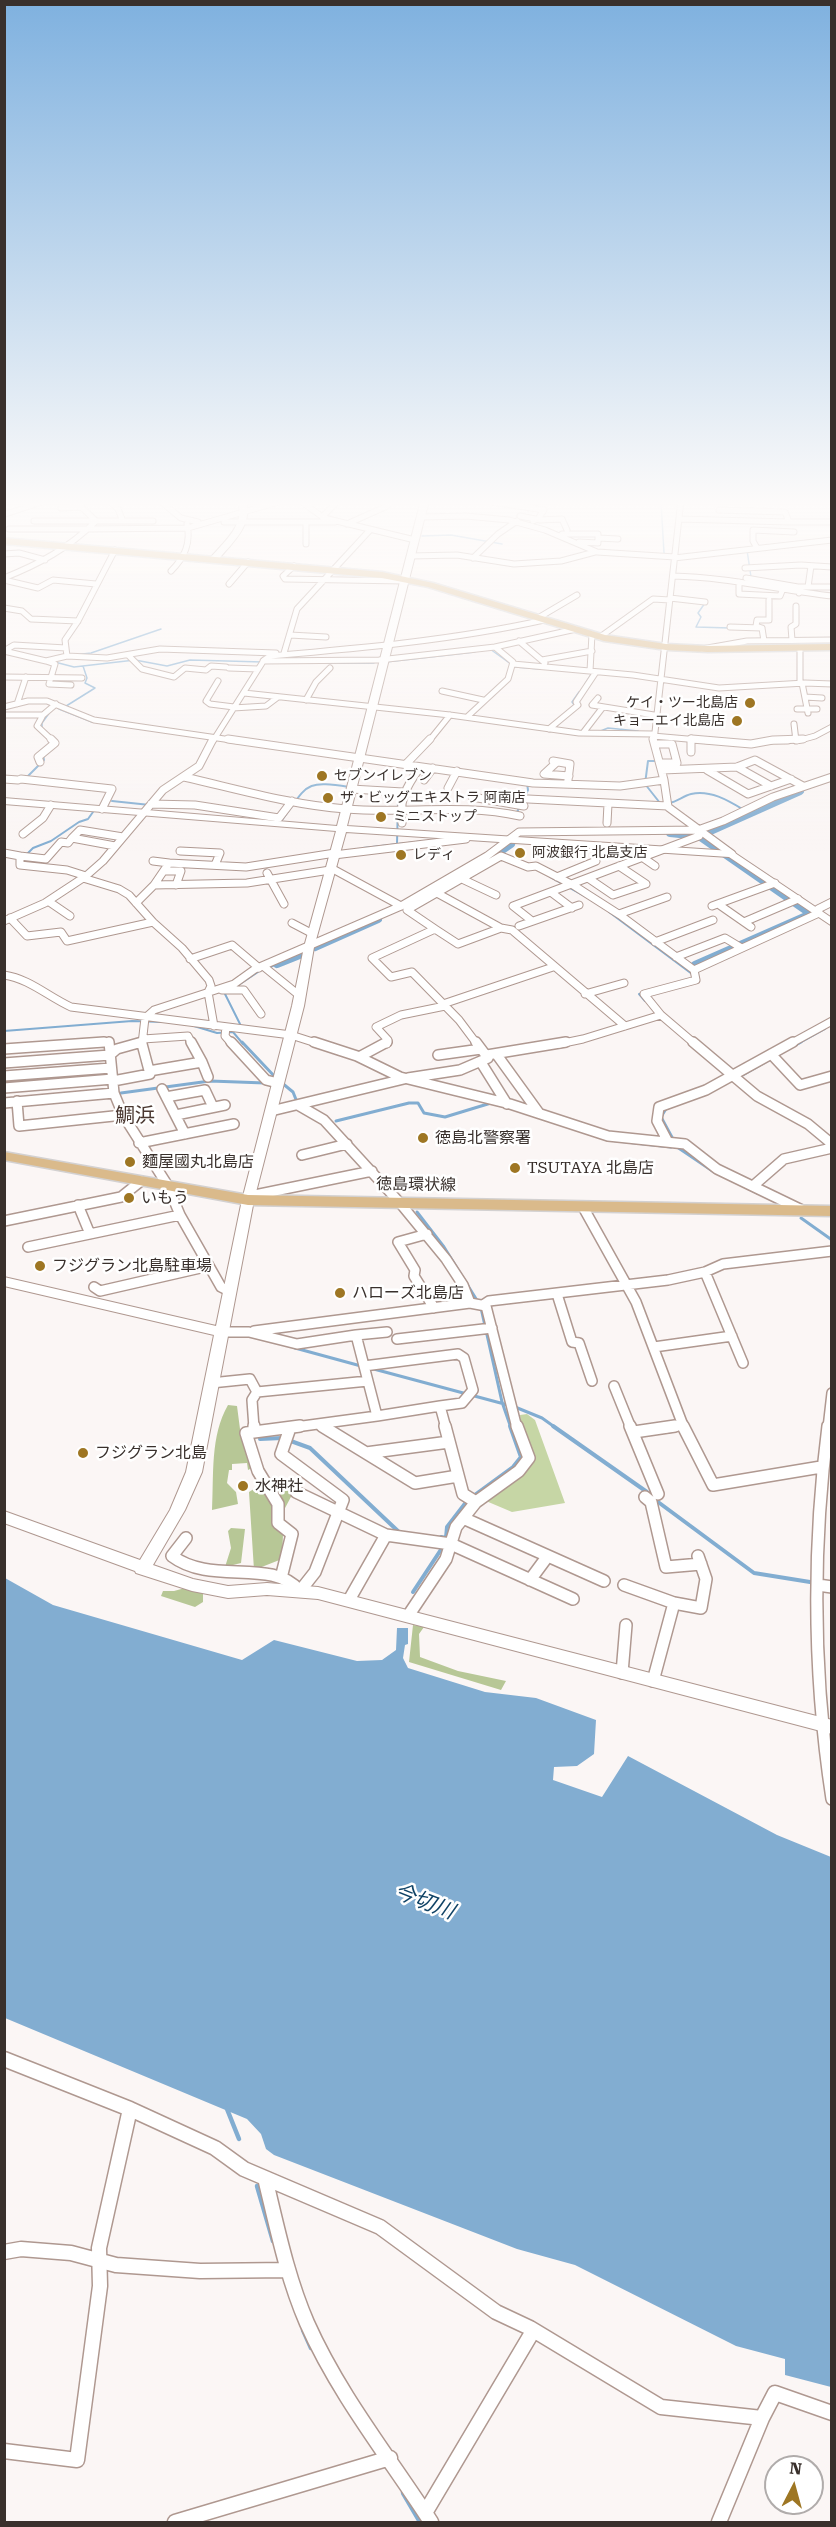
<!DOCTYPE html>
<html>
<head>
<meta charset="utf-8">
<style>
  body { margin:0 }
  #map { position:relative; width:836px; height:2527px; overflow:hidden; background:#fbf6f5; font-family:"Roboto Serif",serif }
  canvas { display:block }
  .frame { position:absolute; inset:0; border:6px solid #39302c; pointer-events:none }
  .north { position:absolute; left:764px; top:2455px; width:60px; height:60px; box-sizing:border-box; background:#fff; border:2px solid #b0acab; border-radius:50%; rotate:6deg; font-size:16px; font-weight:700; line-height:24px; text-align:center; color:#39302c }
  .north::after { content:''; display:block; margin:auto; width:21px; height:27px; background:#9e7623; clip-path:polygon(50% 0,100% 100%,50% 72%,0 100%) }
</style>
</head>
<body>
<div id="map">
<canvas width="836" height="2527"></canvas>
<div class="frame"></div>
<div class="north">N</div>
</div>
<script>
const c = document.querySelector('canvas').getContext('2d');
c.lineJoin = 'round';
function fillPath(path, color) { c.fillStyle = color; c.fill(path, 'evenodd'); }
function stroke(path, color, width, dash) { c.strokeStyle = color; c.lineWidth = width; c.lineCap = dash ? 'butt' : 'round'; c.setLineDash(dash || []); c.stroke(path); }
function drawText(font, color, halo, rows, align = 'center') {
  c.font = font + ' "Roboto Serif","Noto Sans JP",serif'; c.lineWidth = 5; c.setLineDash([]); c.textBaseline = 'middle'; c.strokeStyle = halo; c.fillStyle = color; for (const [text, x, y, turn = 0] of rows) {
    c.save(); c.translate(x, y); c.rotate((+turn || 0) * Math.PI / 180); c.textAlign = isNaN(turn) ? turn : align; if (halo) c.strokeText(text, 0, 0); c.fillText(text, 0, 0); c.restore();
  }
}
fillPath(new Path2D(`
  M527,1414L535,1420L565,1503L512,1512L486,1501L532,1460L522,1435L520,1415Z`), '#c6d6a5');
fillPath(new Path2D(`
  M228,1405L237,1406L240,1429L252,1468L248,1470L247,1463L232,1464V1470H229L227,1483L236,1492L238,1504L212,1510C214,1475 210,1436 228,1405Z
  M258,1474L293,1493L284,1510L282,1559L254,1570L249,1492L257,1487Z
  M231,1528L245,1529L241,1563L225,1567L231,1548L228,1531Z
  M185,1588L203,1593V1602L195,1607L161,1596L163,1591H174Z
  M413,1625L424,1627L419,1634L420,1657L458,1671L506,1681L501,1690L409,1662Z`), '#b7c796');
fillPath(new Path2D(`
  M5,1578L53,1605L242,1660L274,1640L357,1661L382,1660L396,1650L397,1628H408V1644L405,1645L403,1658L408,1668L485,1692L536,1698L596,1720L594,1754L577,1766L554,1767L553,1780L602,1797L628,1756L777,1835L831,1857V2387L785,2375V2359L736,2346L575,2265L517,2249L274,2155L266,2149L261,2134L247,2119L5,2018Z`), '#82add1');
stroke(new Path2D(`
  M661,502L664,553
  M422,536L451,535L502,544
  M747,550L751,577
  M705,603L698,613L701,617L696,627L730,628
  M490,649L515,667L540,669
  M24,654L74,667L135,660L167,666L190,660L263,662
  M74,655L91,653L161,629
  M386,662L475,652
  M284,663H374
  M585,684L592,673
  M575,706L572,702L579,692
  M63,708L95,688L85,683L87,678L83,666
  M59,709L92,722
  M42,729V723L50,712
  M598,732L608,728L638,731`), '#82add1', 1.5);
stroke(new Path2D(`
  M655,757V761H648L645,784L660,803H663
  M26,778L44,760L43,755
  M112,801L150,805
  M669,803C677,802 683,796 691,794C712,789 732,803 749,813
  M516,814L528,790L527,783
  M278,820H282C308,785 303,780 349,787
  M397,844L398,801L411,776
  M363,848L425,841
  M26,855L33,848L51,841L79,822L88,819L93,812
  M550,877L586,897
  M609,912L692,974
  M268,968L277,964
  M237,986L261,970
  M229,991L225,994L240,1024L238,1026
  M644,993L639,994L645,1001
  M194,1026L217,1033L233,1032L243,1044
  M4,1031L132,1021L163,1022
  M798,1044L825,1029`), '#82add1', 2);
stroke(new Path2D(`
  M242,1042L277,1079
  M739,1077L801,1042
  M282,1083L293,1092L297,1102
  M121,1093L210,1081L265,1083
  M667,1107L661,1117L674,1141
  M336,1121L409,1103H418L424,1113L445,1117L491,1103
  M609,1140L671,1147
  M677,1147L714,1172
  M731,1180L757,1193
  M417,1212L444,1247L478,1302
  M801,1218L832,1240
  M481,1308L502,1402L511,1428
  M295,1348L361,1366
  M370,1368L508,1405
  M515,1407L542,1418L556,1428`), '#82add1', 3);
stroke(new Path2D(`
  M553,1426L647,1492
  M260,1439L282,1438
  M288,1440L310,1448L400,1533
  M472,1497L513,1467L521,1457L510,1426
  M654,1499L754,1573L810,1582
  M441,1537L446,1538L447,1527L467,1501
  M413,1592L444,1545`), '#82add1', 4);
stroke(new Path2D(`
  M227,2109L239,2139
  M257,2186L273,2241
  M303,2330L311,2348
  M403,2493L420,2522`), '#82add1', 4.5);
stroke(new Path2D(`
  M670,833L699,836L811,914L695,965
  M699,836L800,791
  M482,864L511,844
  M315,947L378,919
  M277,964L302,954`), '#82add1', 8);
const streetFar4 = new Path2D(`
  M108,500L118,509L122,519
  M159,500L181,518L198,522
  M299,500L324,518L415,540
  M479,500L544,510L538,519L533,521
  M531,500L568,502L678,500
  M681,502L702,500
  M61,508L81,507
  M520,516L540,520L562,519L567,530
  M322,517L339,500
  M421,517L466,516L509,520L545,530L597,552L675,557
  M679,519L789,522L785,512L719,510
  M34,521H153
  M224,522H335
  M306,522V544
  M789,522H832
  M347,524L385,507L394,500
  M9,529H88
  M88,529L188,528L285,500
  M562,534H598V543L579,542
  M598,538L618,539
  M757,548L753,541V530L794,532
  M4,554L19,553L45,560
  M410,556L457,555L514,564L561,561L595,552
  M473,558L498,534L517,521
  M674,558L832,540
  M294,566L283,576L285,579L404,581
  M745,568L801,565L832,567
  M171,571C185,557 191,543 187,524
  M673,576C727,577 779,590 832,596
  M4,578C39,564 69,548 96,521L74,500
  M746,578L798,587L799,593
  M4,580L38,588L53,580L96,584
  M739,582V594L780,596L782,591
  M229,584L248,562
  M798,587H832
  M808,587L811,566
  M670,598L705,602
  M4,608L22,611L31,619L78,621
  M538,618L577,595
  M730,627L762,628L764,641
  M762,628L756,626L757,620H769V600
  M290,635L326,637
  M600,637L653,599L670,600
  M792,640L791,627L796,624V606
  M519,641L545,663
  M800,648V683
  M702,649L747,641L832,640
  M4,651L46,661L67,656L107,658L160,649L276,653
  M4,651L14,645L66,648
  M284,653L297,609L370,530
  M128,655L142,669L174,677L185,668L206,670L211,666L226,667
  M67,656L65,640L78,621L115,550
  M542,660L592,651
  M46,661L55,664L49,684L71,685
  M263,661L379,660L495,647
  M513,664L633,675L719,688L805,683L832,684
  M229,668L258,669
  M590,671L592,634
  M4,677L82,678
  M218,681L206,701L210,704L234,707
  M802,683L808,713
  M442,691L483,700
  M244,693L450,715L579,733L653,734
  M805,697L822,698
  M598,698L592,705L654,715
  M306,700L316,682L330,668
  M17,704L26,677
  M4,707L28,701H47L94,720L238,741
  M233,708L266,706L278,697
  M797,709H817
  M4,715H43
  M467,717L508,679L513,662L495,647L576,629
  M794,724L796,741
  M549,729L578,705L576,702L596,672
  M583,733L603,707
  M653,736L710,741
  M691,738V741
  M53,741L37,726L43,715L56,704
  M213,741L264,660L270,656C362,648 454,640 544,620
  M429,741L450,715
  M654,741L681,500
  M769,741H788
  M797,741L815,736L832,727`);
const streetFar3 = new Path2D(`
  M228,739L533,783L620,786L664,780
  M653,739L664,780L668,807L732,854
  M691,739V752
  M692,739L751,744L773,740L803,739
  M655,744H672L677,763H660
  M553,761L570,764L568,780
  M40,762L38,757L55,743L51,739
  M557,762L544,774L569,776
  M406,764L430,739
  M737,767L771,786
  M662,770L737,767L755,760L803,786
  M707,770L748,794L791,779
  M184,777C237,789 291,805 346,809C405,814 462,803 520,816
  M4,779L18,780
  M21,779L112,789L102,809
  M424,780L433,768
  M448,788L457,771
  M351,789L403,792
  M472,797L524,806
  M528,799L668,806
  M151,804L195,805L279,818L292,801
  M402,823C399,800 406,787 419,769
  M607,823L608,804
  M23,834L43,818L51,805
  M115,846L72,838L80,830L123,837
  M180,851L220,853L215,865
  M4,853L20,856V865L67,870L86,876
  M334,855L466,839
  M20,856L46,859L61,842L68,843L72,838
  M642,857L655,866
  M153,861L169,863
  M331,868L401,906
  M164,871H181L176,885
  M267,873L284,904
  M557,877L596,861
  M83,878L119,889L129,895L153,922L182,948L209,980L211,986L208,992L214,1026
  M588,878L613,895L646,884L619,866
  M462,879L496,895
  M154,885L247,883L330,870
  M435,892L501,928
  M552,893L572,908
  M48,901L70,916
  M136,903L154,885L169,863L246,867L335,853
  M718,904L751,927
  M712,906L775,883
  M407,910L501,856L528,867L536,866L573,885L620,915L694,970L696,980L644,994L661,1015L695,1044
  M407,910L435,929L372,958L391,977L412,972L459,1020L477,1044
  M619,914L667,897
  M10,918L27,936L61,932L67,941L153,922
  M4,921L45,903L86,876L103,861L163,790L199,766L213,739
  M532,921L513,906L699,836
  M744,922L798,899
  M292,923L313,934
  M519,926L579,905
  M435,929L458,944L501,928L512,930L625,1026
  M655,942L713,920
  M676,957L725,938L740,947
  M190,959L232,945L259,968
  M263,966L300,996
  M694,970L819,913L818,909L832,902
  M4,975C30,979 47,996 71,1007L291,1035L319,1044
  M222,990H244L261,1014
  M585,994L624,983
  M443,1004L553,967
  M226,1027L225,1036L232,1044
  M143,1039L188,1036L192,1044
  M81,1044L109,1042V1044
  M142,1044L145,1018L154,1010L234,984L255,969L401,906L487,856L519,832L698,830L723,821L773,797L832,777
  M387,1044L388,1040L376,1027L401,1015L445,1006
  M559,1044L583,1039L661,1015
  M790,1044L832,1021`);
const streetFar2 = new Path2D(`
  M109,1042L114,1093L123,1115L168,1186L180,1215L221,1287L231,1292
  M231,1042L266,1080L278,1083
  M314,1042L357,1056L400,1077L510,1104L608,1136L685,1144L717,1169L802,1210
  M693,1042L757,1096L808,1124L832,1144
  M4,1049L104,1042
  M771,1054L800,1085L832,1076
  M438,1055L481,1049
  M487,1055L566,1042
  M497,1055L539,1113
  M359,1057L387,1042
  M202,1062L208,1077
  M4,1063L110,1055L117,1049L142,1042
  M482,1064L507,1104
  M149,1071L202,1062L191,1042
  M4,1076L111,1068
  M113,1081L150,1074L142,1044
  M4,1088L113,1079
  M162,1089L185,1134
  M166,1097L205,1090L213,1107
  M17,1101L19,1126L123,1115
  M4,1103L114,1093
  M298,1105L324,1120L400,1203L446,1259L463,1285L470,1303L486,1306L517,1428
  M271,1111L408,1078L460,1070L488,1058L476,1042
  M176,1115L225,1105
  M668,1142L657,1121L659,1107L706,1090L793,1042
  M139,1143L234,1124
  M302,1155L347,1144
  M753,1186L784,1159L832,1148
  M250,1196L372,1171
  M78,1205L90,1234
  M583,1207L636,1302L684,1428
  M4,1221L121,1197L141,1181
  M427,1234L398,1242L415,1270L414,1276L434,1308
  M28,1247L180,1215
  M705,1272L743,1363
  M94,1287L100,1291L209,1266
  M557,1294L572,1342L579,1343L592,1381
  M483,1305L489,1301L668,1280L705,1272L723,1264L832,1251
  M254,1331L470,1303
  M221,1332H249L297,1344L356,1335L377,1416L440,1406L446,1428
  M356,1335L387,1332
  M397,1339L492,1328
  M654,1347L732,1336
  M364,1366L458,1354L464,1358L473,1390L462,1403L440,1406
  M211,1383L250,1379L257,1392L252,1400L254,1428
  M614,1386L631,1428
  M257,1392L368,1381
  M319,1424L325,1428
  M288,1428L377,1416
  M665,1428L683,1425
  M828,1428L832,1393`);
const streetFar1 = new Path2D(`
  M254,1426V1432L300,1426
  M322,1426L415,1483L458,1476
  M445,1426L463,1494L476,1502
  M630,1426L658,1494
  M683,1426L713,1485L821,1467
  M828,1426C812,1550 813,1675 832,1799
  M254,1432L246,1433L258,1471L278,1504V1523L292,1534L281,1578
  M634,1432L675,1426
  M366,1453L449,1442
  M296,1492L386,1535L349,1600
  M645,1497L651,1502L666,1567L701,1564
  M463,1518L604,1581
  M386,1535L451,1544L573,1599
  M186,1538L172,1556C212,1586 271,1557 300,1591L315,1572L343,1500L281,1454L290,1428
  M530,1580L547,1557
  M624,1585L674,1603
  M818,1585L832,1587
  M408,1616L446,1559L456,1527L476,1502L519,1471L529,1458L517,1426
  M622,1673L626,1625
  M653,1681L674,1603L701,1608L706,1579L698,1556`);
const street = new Path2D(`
  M4,2059L130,2109L215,2148L244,2169L380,2227L496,2312L530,2328L661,2407L762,2418L719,2522
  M265,2178C277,2227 287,2277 307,2323C339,2395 389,2457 431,2522
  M4,2252L21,2249L71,2253L116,2265L200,2271L288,2270
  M762,2418L775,2393L832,2413
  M4,2451L77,2460L100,2286L99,2248L130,2109
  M425,2513L533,2331
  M175,2522L390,2458`);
const secondary = new Path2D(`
  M43,500H55L4,517V512Z
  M237,500H245C255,524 231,544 217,561H211V557C225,541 247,523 237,500Z
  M421,500H429L347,826L732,851L832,918V926L729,857L346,832L314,947L304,1006L254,1200L202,1472L185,1510L153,1565L193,1579L228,1586L267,1583L318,1587L832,1720V1734L318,1599L267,1595L228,1598L192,1591L136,1573L135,1571L4,1523V1511L140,1560L170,1510L186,1472L214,1335L4,1286V1277L216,1326L242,1200L292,1006L304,947L336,831L4,804V798L337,826Z`);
const primary = new Path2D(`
  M4,538L382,572L433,583L605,635L666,644L708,646L832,644V650L708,652L666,650L604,641L428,587L382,578L4,544Z
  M4,1152L248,1195L832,1206V1216L248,1205L4,1160Z`);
stroke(streetFar4, '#af9890', 7);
stroke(streetFar3, '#af9890', 9);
stroke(streetFar2, '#af9890', 12);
stroke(streetFar1, '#af9890', 14);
stroke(street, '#af9890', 17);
stroke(secondary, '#af9890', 2);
stroke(primary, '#d3d1d1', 3);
stroke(streetFar4, '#fff', 5);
stroke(streetFar3, '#fff', 7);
stroke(streetFar2, '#fff', 9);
stroke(streetFar1, '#fff', 11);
stroke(street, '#fff', 14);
fillPath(secondary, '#fff');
fillPath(primary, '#daba8b');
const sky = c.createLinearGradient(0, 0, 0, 854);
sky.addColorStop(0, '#7fb1df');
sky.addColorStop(0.59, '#fdfbfa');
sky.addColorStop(1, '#fdfbfa00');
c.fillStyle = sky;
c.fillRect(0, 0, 836, 854);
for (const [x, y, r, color] of [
  [750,703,6,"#9e7623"],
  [737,721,6,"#9e7623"],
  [322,776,6,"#9e7623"],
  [328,798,6,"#9e7623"],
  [381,817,6,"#9e7623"],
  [520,853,6,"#9e7623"],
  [401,855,6,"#9e7623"],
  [423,1138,6,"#9e7623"],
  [130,1162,6,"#9e7623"],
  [515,1168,6,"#9e7623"],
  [129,1198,6,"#9e7623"],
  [40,1266,6,"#9e7623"],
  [340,1293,6,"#9e7623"],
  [83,1453,6,"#9e7623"],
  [243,1486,6,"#9e7623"]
]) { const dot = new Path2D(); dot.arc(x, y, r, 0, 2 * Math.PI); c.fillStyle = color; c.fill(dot); stroke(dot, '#fff', 2); }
drawText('14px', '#39302c', '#fff', [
  ["ケイ・ツー北島店",738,703,"right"],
  ["キョーエイ北島店",725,721,"right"],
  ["セブンイレブン",334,776],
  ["ザ・ビッグエキストラ 阿南店",340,798],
  ["ミニストップ",393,817],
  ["阿波銀行 北島支店",532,853],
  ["レディ",413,855]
], 'left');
drawText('16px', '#39302c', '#fff', [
  ["徳島北警察署",435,1138],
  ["麵屋國丸北島店",142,1162],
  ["TSUTAYA 北島店",527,1168],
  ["いもう",141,1198],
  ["フジグラン北島駐車場",52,1266],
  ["ハローズ北島店",352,1293],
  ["フジグラン北島",95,1453],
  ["水神社",255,1486]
], 'left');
drawText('16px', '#39302c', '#fff', [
  ["徳島環状線",416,1185,1]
]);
drawText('20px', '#4a3730', '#fff', [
  ["鯛浜",135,1116]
]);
drawText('italic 21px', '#104366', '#fff', [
  ["今切川",424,1902,21]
]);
</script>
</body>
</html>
